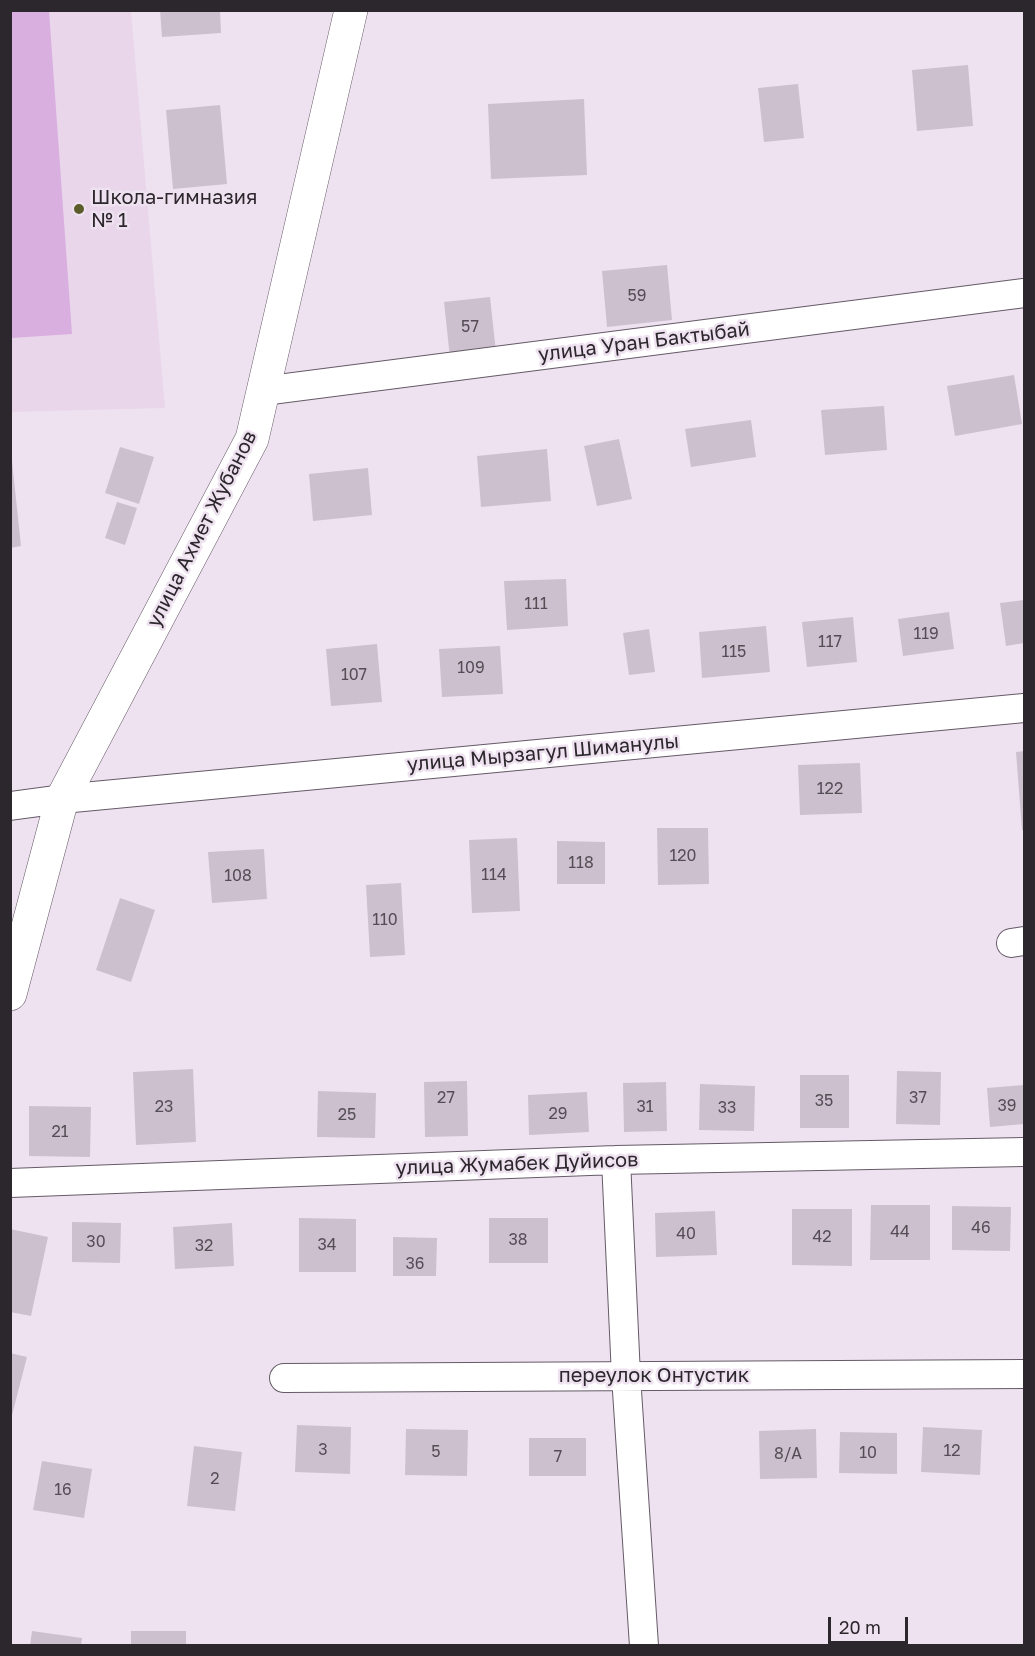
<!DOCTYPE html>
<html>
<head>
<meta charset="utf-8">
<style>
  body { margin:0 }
  #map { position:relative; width:1035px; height:1656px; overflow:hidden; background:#efe2f0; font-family:"Golos Text",sans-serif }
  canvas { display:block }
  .frame { position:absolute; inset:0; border:12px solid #2c272d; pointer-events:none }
  .scale { position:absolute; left:828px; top:1617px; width:80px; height:27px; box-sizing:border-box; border:3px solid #2c272d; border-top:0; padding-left:8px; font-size:18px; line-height:21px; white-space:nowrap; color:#2c272d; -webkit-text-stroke:4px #efe2f0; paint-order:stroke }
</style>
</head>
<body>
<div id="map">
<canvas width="1035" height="1656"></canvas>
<div class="frame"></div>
<div class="scale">20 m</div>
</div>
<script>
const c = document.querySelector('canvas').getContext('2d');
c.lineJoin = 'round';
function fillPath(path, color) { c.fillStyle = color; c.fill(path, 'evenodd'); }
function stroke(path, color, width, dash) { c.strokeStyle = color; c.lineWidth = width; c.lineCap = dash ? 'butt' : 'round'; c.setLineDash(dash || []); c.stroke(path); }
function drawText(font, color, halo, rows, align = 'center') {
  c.font = font + ' "Golos Text",sans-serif'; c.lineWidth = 5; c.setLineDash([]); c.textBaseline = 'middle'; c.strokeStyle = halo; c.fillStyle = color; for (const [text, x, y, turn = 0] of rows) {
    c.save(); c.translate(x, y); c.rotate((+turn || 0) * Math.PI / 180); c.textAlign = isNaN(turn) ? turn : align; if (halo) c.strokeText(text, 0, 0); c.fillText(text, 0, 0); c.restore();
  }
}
fillPath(new Path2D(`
  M10,11H131L165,408L11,412Z`), '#e9d6eb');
fillPath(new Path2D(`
  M11,10L49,11L72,334L11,338Z`), '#d9afdf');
fillPath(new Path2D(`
  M160,10H220L221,33L162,37Z
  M968,65L973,126L917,131L912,70Z
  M798,84L804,138L764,142L758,88Z
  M584,99L587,175L491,179L488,104Z
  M220,105L227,184L173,189L166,110Z
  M667,265L672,320L607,327L602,271Z
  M490,297L496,352L450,358L444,302Z
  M1014,375L1022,424L955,436L947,386Z
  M884,406L887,450L825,455L821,410Z
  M751,420L756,457L691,467L685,429Z
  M619,439L632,499L597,506L584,446Z
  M120,447L154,457L139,504L105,493Z
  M547,449L551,501L481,507L477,456Z
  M10,461H12L21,546L10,548Z
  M368,468L372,515L313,521L309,474Z
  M117,502L137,508L125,545L105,538Z
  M566,579L568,626L507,630L504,581Z
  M1024,600V643L1006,646L1000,603Z
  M949,612L954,649L903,656L898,619Z
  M853,617L857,662L807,667L802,622Z
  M766,626L770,672L702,678L699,632Z
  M649,629L655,672L629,675L623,633Z
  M377,644L382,702L331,706L326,649Z
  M500,646L503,694L442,697L439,649Z
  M1024,751V830H1022L1016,752Z
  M860,763L862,813L800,815L798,765Z
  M657,828H708L709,884L658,885Z
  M517,838L520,911L472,913L469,840Z
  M557,841L605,842V884H557Z
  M264,849L267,899L212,903L208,852Z
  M401,883L405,955L370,957L366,885Z
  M120,898L155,910L131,982L96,970Z
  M193,1069L196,1142L136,1145L133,1072Z
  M897,1071L941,1072L940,1125L896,1124Z
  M800,1075H849V1128H800Z
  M467,1081L468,1136L425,1137L424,1082Z
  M666,1082L667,1131L624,1132L623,1083Z
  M700,1084L755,1086L754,1131L699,1130Z
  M1024,1085V1124L990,1127L987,1088Z
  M318,1091L376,1093L375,1138L317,1137Z
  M587,1092L589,1132L529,1135L528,1095Z
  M29,1106L91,1107L90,1157L29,1156Z
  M871,1205H930V1260H870Z
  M952,1206L1011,1207L1010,1251L952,1250Z
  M792,1209H852V1266L792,1265Z
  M715,1211L717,1255L656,1257L655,1213Z
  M299,1218L356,1219V1272H299Z
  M489,1218H548V1263H489Z
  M72,1222L121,1223L120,1263L72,1262Z
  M232,1223L234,1266L175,1269L173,1227Z
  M10,1229L48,1237L31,1316L10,1312Z
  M393,1237L437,1238L436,1276H393Z
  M10,1353L27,1357L11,1419H10Z
  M297,1425L351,1427L350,1474L295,1472Z
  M923,1427L982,1430L980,1475L921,1472Z
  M406,1429L468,1430L467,1476L405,1475Z
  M816,1429L817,1478L760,1479L759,1431Z
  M840,1432L897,1433V1474L839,1473Z
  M529,1438H586V1476H529Z
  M194,1446L242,1452L235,1511L187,1506Z
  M42,1461L92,1469L84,1518L33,1510Z
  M32,1631L82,1638L81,1646H30Z
  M131,1631H186V1646H131Z`), '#ccc0ce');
const minor = new Path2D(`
  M263,391L1024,293
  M10,806L62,799L1024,708
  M1011,943L1024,941
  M616,1160L626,1376L644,1646
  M10,1183L616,1160L1024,1152
  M284,1378L1024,1374`);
const major = new Path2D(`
  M10,994L62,799L252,439L351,10`);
stroke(minor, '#655a67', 30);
stroke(major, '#655a67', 34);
stroke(minor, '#fff', 28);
stroke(major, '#fff', 33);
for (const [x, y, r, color] of [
  [79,209,6,"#5a5c2a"]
]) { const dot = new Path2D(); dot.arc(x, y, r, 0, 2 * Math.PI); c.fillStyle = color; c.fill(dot); stroke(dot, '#efe2f0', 2); }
drawText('16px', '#544d55', null, [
  ["59",637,296],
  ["57",470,327],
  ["111",536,604],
  ["119",926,634],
  ["117",830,642],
  ["115",734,652],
  ["109",471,668],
  ["107",354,675],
  ["122",830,789],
  ["120",683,856],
  ["118",581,863],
  ["114",494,875],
  ["108",238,876],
  ["110",385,920],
  ["27",446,1098],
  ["37",918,1098],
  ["35",824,1101],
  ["39",1007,1106],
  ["23",164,1107],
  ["31",645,1107],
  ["33",727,1108],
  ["29",558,1114],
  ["25",347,1115],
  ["21",60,1132],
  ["46",981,1228],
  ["44",900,1232],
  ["40",686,1234],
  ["42",822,1237],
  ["38",518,1240],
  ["30",96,1242],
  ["34",327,1245],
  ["32",204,1246],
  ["36",415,1264],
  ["3",323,1450],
  ["12",952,1451],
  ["5",436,1452],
  ["10",868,1453],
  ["8/А",788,1454],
  ["7",558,1457],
  ["2",215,1479],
  ["16",63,1490]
]);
drawText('20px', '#2c272d', '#efe2f0', [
  ["Школа-гимназия",91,198],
  ["№ 1",91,221]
], 'left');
drawText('20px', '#2c272d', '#efe2f0', [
  ["улица Уран Бактыбай",644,342,-7],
  ["улица Ахмет Жубанов",202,529,-63],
  ["улица Мырзагул Шиманулы",543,753,-5],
  ["улица Жумабек Дуйисов",517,1164,-2],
  ["переулок Онтустик",654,1376]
]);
</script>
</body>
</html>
